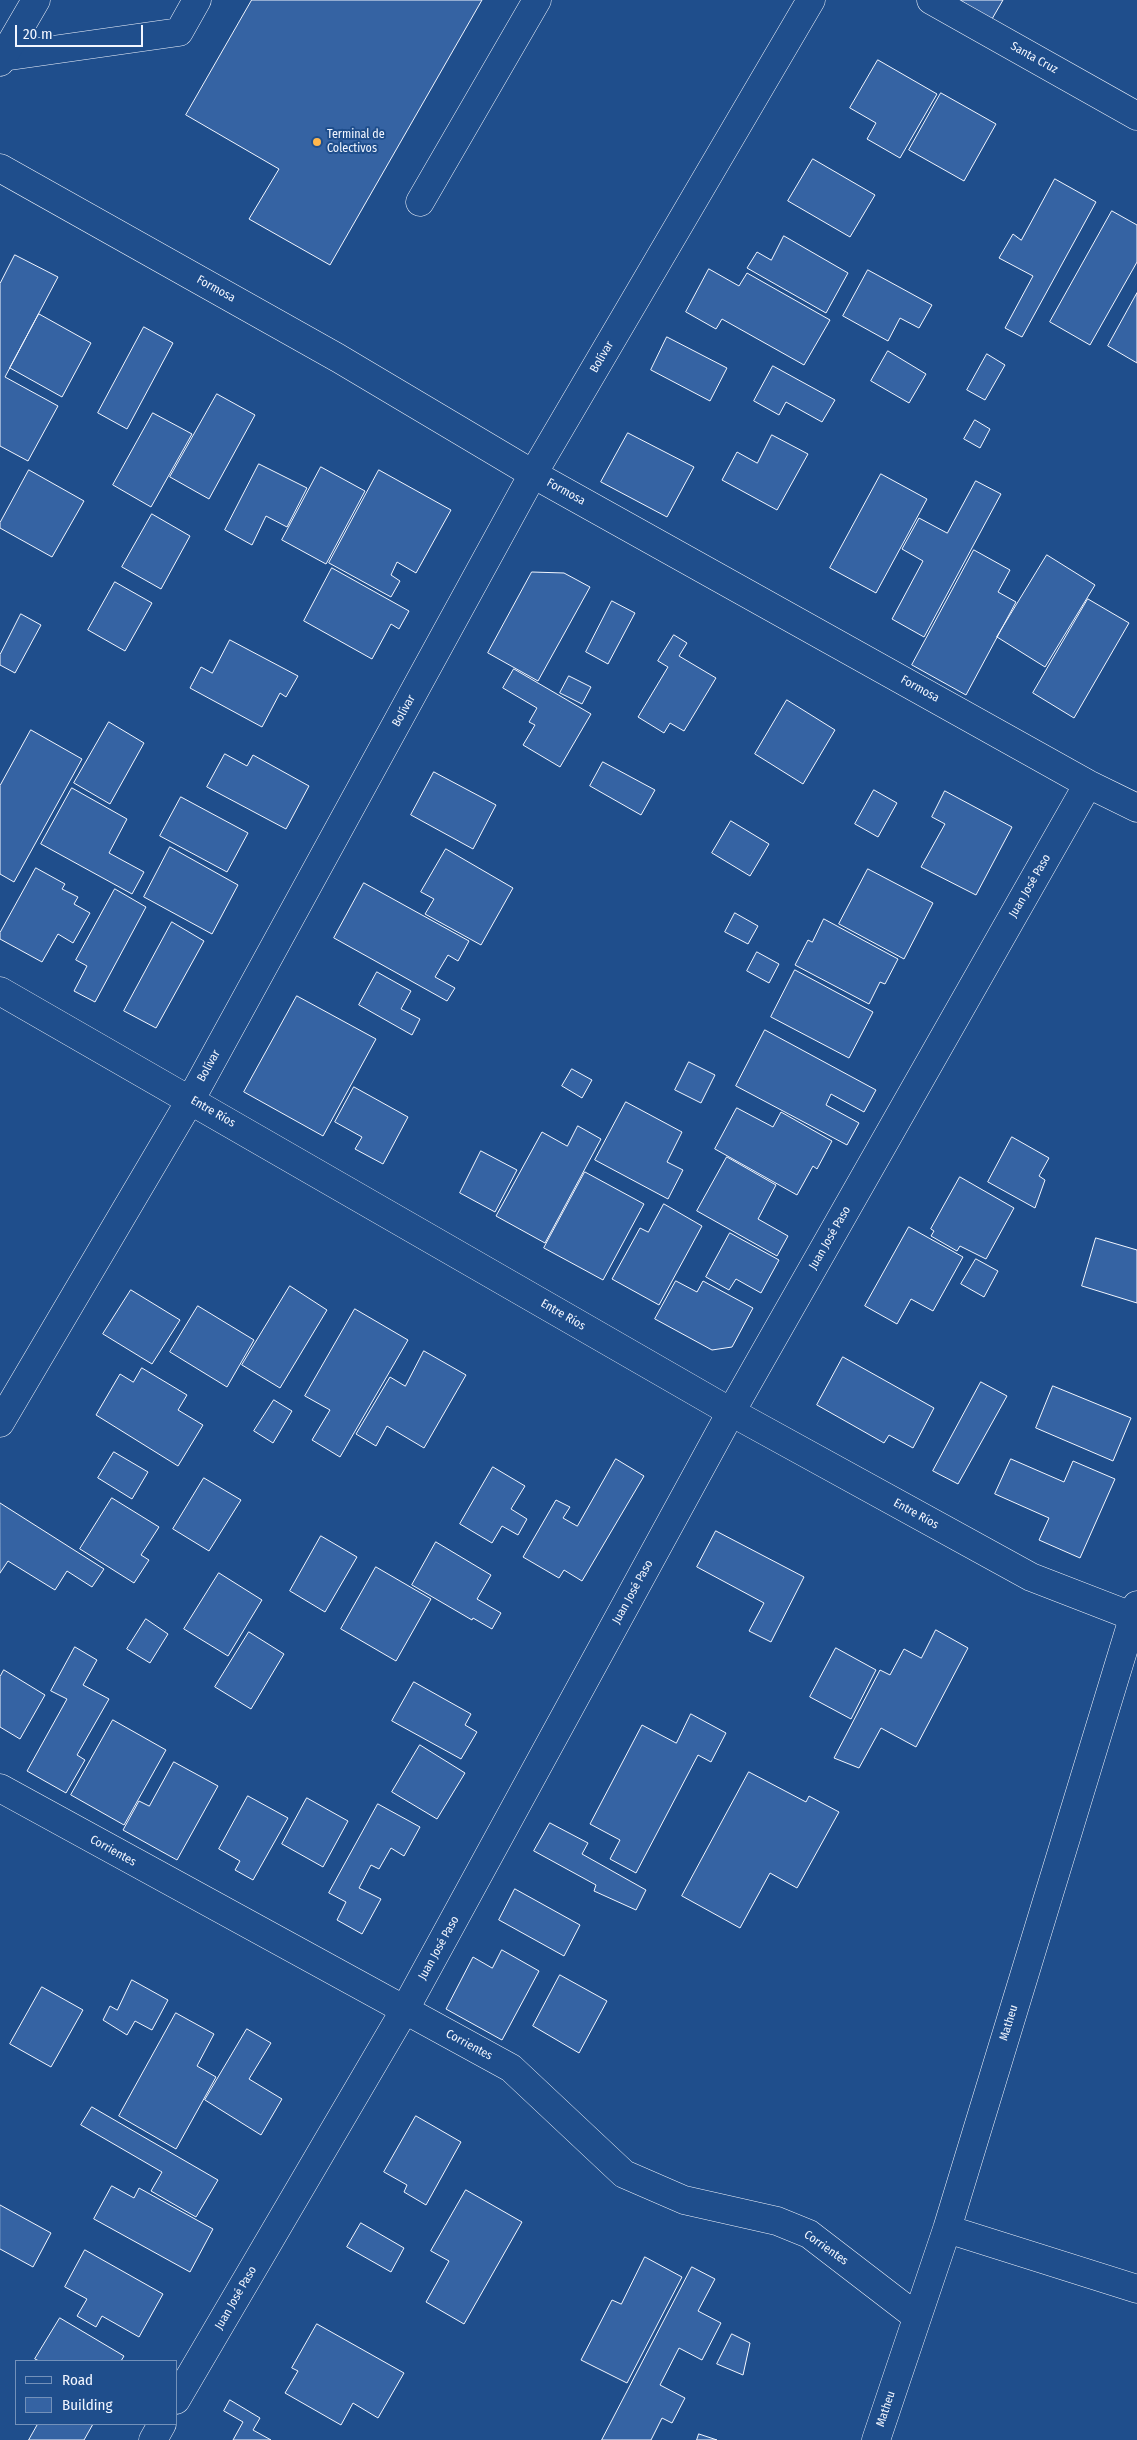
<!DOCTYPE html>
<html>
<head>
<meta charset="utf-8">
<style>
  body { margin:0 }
  #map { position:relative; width:1137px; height:2440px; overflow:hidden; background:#1f4e8c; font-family:"Fira Sans Condensed",sans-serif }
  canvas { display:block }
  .legend { position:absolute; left:15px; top:2360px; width:162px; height:65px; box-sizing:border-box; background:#1f4e8c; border:1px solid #7391ba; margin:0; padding:6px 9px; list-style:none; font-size:15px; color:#f2f6ff }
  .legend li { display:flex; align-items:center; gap:10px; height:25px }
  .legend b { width:25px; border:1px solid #7391ba }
  .scale { position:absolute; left:15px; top:25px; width:128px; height:22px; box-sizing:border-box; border:2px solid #f2f6ff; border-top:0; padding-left:6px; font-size:15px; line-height:18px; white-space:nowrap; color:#f2f6ff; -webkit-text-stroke:4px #1f4e8c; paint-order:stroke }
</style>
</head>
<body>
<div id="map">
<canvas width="1137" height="2440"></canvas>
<ul class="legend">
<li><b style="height:6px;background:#1f4e8c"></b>Road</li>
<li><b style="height:14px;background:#3563a3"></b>Building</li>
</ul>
<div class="scale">20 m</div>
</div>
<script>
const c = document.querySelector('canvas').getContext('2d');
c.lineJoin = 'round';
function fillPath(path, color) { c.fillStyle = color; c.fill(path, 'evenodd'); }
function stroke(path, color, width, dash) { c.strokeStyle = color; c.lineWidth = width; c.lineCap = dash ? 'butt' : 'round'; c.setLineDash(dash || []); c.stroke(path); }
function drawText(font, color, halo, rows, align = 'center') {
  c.font = font + ' "Fira Sans Condensed",sans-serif'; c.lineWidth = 4; c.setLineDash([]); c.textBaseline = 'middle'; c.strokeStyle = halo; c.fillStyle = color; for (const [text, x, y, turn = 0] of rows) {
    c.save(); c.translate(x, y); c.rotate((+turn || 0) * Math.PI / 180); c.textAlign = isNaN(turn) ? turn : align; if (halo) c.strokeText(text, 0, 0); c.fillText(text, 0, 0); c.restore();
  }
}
const building = new Path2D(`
  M252,0H482L330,265L249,219L279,169L186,115Z
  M960,0H1003L992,19Z
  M878,60L937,94L900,158L867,139L876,123L850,108Z
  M941,93L996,124L964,181L909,150Z
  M813,159L875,195L850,237L788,201Z
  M1055,179L1096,202L1022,337L1005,328L1033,276L999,258L1013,234L1021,240Z
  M1112,211L1137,225V262L1090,345L1050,322Z
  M784,236L848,273L826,313L747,268L757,252L771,260Z
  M15,255L58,277L5,377L58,406L28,461L0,446V284Z
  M709,269L739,286L747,273L830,320L804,365L722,319L716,329L686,312Z
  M868,270L932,305L919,328L900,318L888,341L843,316Z
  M1137,293V363L1108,346Z
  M39,314L91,343L62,397L10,368Z
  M144,327L173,343L127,429L98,413Z
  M667,337L727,368L710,401L651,370Z
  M888,351L926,374L909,403L871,381Z
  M987,354L1005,365L985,400L967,390Z
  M773,366L835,400L822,422L786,402L779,415L754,401Z
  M217,394L255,415L209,499L170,477Z
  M153,413L192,434L151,507L113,485Z
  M975,420L990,429L980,448L964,439Z
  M628,433L694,467L667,517L601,482Z
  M772,435L808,454L777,510L722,480L737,452L757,463Z
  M259,464L307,488L287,527L266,516L252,545L225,530Z
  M321,467L365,491L326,564L282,540Z
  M29,470L84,501L52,557L0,528V523Z
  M379,470L451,510L416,573L397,562L391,575L400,581L391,597L329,563Z
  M881,474L927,499L876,593L830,568Z
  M976,481L1001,494L924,637L892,619L923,561L902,549L919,518L947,533Z
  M152,514L190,536L161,589L122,567Z
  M974,550L1010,570L998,592L1016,602L966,695L912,665Z
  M1047,555L1095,585L1045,667L997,637Z
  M332,568L409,611L399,629L391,624L372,659L304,621Z
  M532,572L564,573L590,587L538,681L488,653Z
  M115,582L152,603L125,651L88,630Z
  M1088,599L1129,623L1074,718L1033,693Z
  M612,601L635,613L608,664L586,652Z
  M21,614L41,625L15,673L0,665V655Z
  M674,635L687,643L679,656L716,678L684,731L670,723L664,733L638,717L668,667L658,661Z
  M230,640L298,676L286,697L280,693L262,727L190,688L201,667L212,673Z
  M514,669L591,714L560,767L523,745L535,725L529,722L537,708L503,688Z
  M569,676L591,687L582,704L560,693Z
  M787,700L835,730L803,784L755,754Z
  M109,722L144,743L110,804L74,783Z
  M31,730L82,759L14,882L0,874V786Z
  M225,754L247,766L253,755L309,786L286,829L207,787Z
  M603,762L655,790L641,815L590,786Z
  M434,772L496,805L473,849L411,815Z
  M72,788L127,819L109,853L144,872L132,894L41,844Z
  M874,790L897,803L878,837L855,824Z
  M945,791L1012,827L976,895L921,867L945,824L932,817Z
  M181,797L248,833L227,872L160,836Z
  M731,821L769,844L750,876L712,853Z
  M170,847L238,885L212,934L144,897Z
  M446,849L513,888L481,945L425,914L434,899L421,892Z
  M36,868L65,884L62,889L78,897L74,904L90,913L73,943L58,934L42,962L0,939V933Z
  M868,869L933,903L904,959L839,924Z
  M364,883L469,941L458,961L448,955L435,977L455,988L447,1001L334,938Z
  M115,889L146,907L95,1002L74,991L87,966L76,960Z
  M735,913L758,926L748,944L725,932Z
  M824,919L898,959L885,984L880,982L869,1004L795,965L808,940L812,942Z
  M172,922L204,941L156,1028L124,1011Z
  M757,952L779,964L769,983L747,971Z
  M795,970L873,1012L849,1058L771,1017Z
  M377,972L411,991L401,1009L420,1019L412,1035L359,1005Z
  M297,996L376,1039L323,1136L244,1092Z
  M765,1030L876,1090L864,1112L831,1094L826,1105L859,1123L847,1145L736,1086Z
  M689,1062L715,1075L701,1103L675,1090Z
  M572,1069L592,1080L582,1098L562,1086Z
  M354,1087L408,1117L383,1164L355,1149L362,1137L335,1122Z
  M626,1102L682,1132L667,1162L683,1170L668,1199L595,1160Z
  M737,1108L773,1127L781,1112L832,1141L817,1169L813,1166L797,1195L715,1149Z
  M578,1126L601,1139L545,1243L496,1216L542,1132L567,1146Z
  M1012,1137L1049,1158L1039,1176L1045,1180L1035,1208L988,1182Z
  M481,1151L517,1170L495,1212L460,1193Z
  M727,1157L776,1185L758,1219L788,1236L777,1256L697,1211Z
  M585,1172L644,1204L603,1280L544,1248Z
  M960,1177L1014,1208L986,1259L960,1246L957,1251L931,1236L934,1231L931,1229Z
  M664,1204L702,1226L659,1305L612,1279L640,1228L648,1232Z
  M909,1227L963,1257L933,1311L911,1299L897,1324L865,1306Z
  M730,1233L779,1260L761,1293L736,1279L729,1290L706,1277Z
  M1096,1238L1137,1250V1303L1082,1286Z
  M976,1259L998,1271L984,1297L961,1284Z
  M676,1281L697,1292L703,1281L753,1308L732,1347L712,1350L655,1319Z
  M290,1286L327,1310L280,1388L242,1365Z
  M131,1290L180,1320L152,1364L103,1334Z
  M198,1306L254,1340L227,1387L170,1352Z
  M355,1309L408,1340L340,1457L312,1440L330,1410L305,1396Z
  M424,1351L466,1375L424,1448L387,1426L376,1446L356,1434L390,1377L405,1386Z
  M843,1357L934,1408L913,1448L889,1435L884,1443L817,1405Z
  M142,1368L187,1395L178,1410L203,1425L178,1466L96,1415L120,1374L133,1382Z
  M981,1382L1007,1396L958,1484L933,1471Z
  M1053,1386L1131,1418L1113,1461L1036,1428Z
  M274,1400L292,1411L273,1443L254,1431Z
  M114,1452L148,1472L132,1499L98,1478Z
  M616,1459L644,1476L582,1581L564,1570L559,1578L523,1557L556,1500L570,1507L563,1518L577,1526Z
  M1011,1459L1064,1482L1073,1461L1115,1479L1080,1558L1039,1540L1049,1518L995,1494Z
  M493,1467L525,1486L511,1509L527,1519L518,1535L502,1526L492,1543L460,1524Z
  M204,1478L241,1500L209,1551L173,1529Z
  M112,1498L159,1527L141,1555L149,1560L134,1583L80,1549Z
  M0,1503L104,1569L92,1587L67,1571L55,1590L8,1561L0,1573Z
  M716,1531L804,1577L771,1642L749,1631L764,1603L697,1567Z
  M321,1536L357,1557L325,1612L290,1591Z
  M436,1542L491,1575L477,1599L501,1613L492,1629L473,1618L472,1620L412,1585Z
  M376,1567L431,1599L396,1661L341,1629Z
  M219,1573L262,1600L228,1656L184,1629Z
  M146,1619L168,1634L150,1663L127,1649Z
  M936,1630L968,1648L916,1747L881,1728L859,1768L834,1758L880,1670L890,1675L904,1649L921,1658Z
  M249,1632L284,1654L251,1709L215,1687Z
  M75,1647L97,1660L83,1685L109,1699L77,1755L85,1760L66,1793L27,1771L67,1699L51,1691Z
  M836,1648L876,1670L851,1719L810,1697Z
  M4,1670L45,1695L20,1739L0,1727V1677Z
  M414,1682L471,1714L465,1725L477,1732L461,1759L392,1721Z
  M691,1714L726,1733L711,1762L698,1755L636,1873L610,1859L620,1840L590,1824L642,1725L676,1743Z
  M113,1720L166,1750L124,1825L71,1795Z
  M420,1745L465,1773L437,1819L392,1792Z
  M174,1762L218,1786L177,1860L123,1830L139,1801L149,1806Z
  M749,1772L806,1802L809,1796L839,1812L797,1888L770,1873L740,1928L682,1896Z
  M248,1796L288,1818L253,1880L235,1870L240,1861L219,1849Z
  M307,1798L348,1821L323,1867L282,1844Z
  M378,1804L420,1827L404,1856L391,1848L379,1869L371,1865L359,1888L381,1899L362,1934L337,1920L346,1902L329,1893Z
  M550,1823L588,1843L582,1854L646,1890L636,1910L594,1891L596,1885L534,1851Z
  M515,1889L580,1925L564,1956L499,1920Z
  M502,1950L539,1971L502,2040L446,2009L473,1957L492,1968Z
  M560,1975L607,2001L579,2053L533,2026Z
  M132,1980L168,2000L152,2030L135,2021L127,2035L103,2020L110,2006L117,2010Z
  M42,1987L83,2010L51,2067L10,2044Z
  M176,2013L214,2034L197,2066L216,2077L176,2149L119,2116Z
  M247,2029L271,2043L249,2079L282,2099L261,2135L205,2100Z
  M92,2107L218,2180L196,2217L151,2191L162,2172L81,2125Z
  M416,2116L461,2142L426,2205L404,2192L407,2185L384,2172Z
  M112,2186L134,2198L139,2188L213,2229L190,2272L94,2219Z
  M466,2190L522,2222L464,2324L426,2302L449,2261L431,2251Z
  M0,2205L51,2233L33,2267L0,2249Z
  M361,2223L404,2248L391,2272L347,2247Z
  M85,2250L163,2294L139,2337L102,2316L96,2327L77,2316L87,2299L65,2287Z
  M645,2257L682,2277L627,2383L581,2360L612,2300L621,2304Z
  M692,2267L715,2279L698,2311L721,2323L702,2360L679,2348L660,2385L685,2398L672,2423L662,2418L651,2440H602Z
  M60,2318L124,2356L121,2361H39L35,2359Z
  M317,2324L404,2373L378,2418L353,2403L341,2425L285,2393L298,2371L292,2368Z
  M732,2334L750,2343L743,2375L717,2364Z
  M230,2400L260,2418L253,2430L271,2440H233L243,2422L224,2411Z
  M38,2424H93L84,2440H29Z
  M699,2434L717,2440H697Z`);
fillPath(building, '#3563a3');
stroke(building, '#f2f6ff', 1);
const minor = new Path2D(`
  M931,0L1137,116
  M3,57L179,32L197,0
  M0,168L338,358L533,474L1088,784L1137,808
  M420,202L537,0
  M0,991L731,1412L1031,1577L1137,1618
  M0,1423L191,1099L533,474L811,0
  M0,1788L511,2068L624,2174L684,2200L777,2221L809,2234L917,2317
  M947,2229L1137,2289
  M176,2400L404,2011L731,1412L1088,784
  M153,2440L162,2424
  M876,2440L947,2229L1137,1605`);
const major = new Path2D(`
  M0,62L36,0`);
stroke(minor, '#f2f6ff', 29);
stroke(major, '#f2f6ff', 29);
stroke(minor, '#1f4e8c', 28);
stroke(major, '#1f4e8c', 28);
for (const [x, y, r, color] of [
  [317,142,5,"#ffb74d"]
]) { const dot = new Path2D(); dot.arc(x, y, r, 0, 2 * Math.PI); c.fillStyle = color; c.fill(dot); stroke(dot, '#1f4e8c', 2); }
drawText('12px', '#f2f6ff', '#1f4e8c', [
  ["Santa Cruz",1034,58,29],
  ["Formosa",216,289,29],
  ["Bolívar",602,357,-60],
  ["Formosa",566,492,29],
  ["Formosa",920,689,29],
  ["Bolívar",404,711,-61],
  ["Juan José Paso",1030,886,-60],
  ["Bolívar",209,1066,-61],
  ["Entre Ríos",213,1112,30],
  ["Juan José Paso",830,1238,-60],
  ["Entre Ríos",563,1315,30],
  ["Entre Ríos",916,1514,29],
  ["Juan José Paso",633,1592,-61],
  ["Corrientes",113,1851,29],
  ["Juan José Paso",439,1948,-61],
  ["Matheu",1009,2023,-73],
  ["Corrientes",469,2045,28],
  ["Corrientes",826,2248,35],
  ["Juan José Paso",236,2298,-60],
  ["Matheu",886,2409,-72]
]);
drawText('12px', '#f2f6ff', '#1f4e8c', [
  ["Terminal de",327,135],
  ["Colectivos",327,149]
], 'left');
</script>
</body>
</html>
